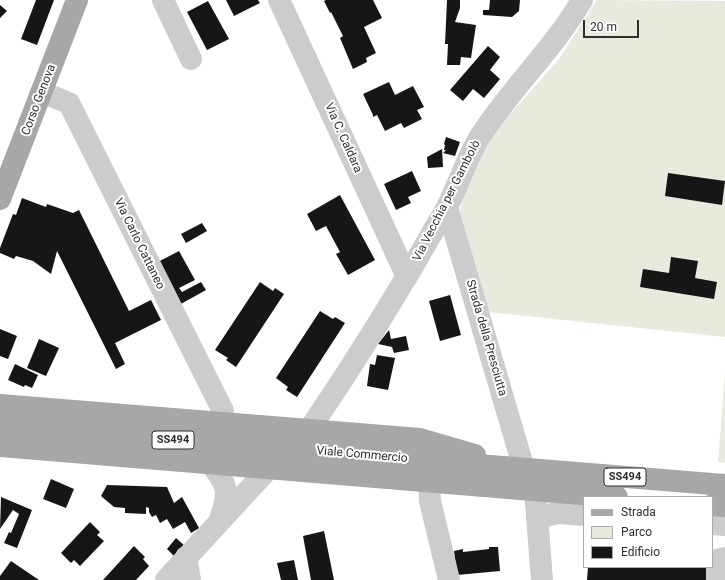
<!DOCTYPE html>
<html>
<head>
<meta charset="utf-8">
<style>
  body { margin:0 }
  #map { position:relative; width:725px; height:580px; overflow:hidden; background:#fff; font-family:Roboto,sans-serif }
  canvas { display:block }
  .legend { position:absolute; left:583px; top:496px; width:130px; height:72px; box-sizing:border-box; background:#fff; border:1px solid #acacac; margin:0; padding:5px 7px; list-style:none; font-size:12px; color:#2f2f2f }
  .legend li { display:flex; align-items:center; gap:8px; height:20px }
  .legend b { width:20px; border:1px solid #acacac }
  .scale { position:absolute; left:583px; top:20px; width:56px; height:18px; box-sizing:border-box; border:2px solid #2f2f2f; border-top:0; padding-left:5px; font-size:12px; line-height:14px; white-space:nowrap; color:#2f2f2f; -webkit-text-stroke:3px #fff; paint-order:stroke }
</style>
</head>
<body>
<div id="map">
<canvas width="725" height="580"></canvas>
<ul class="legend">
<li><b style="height:5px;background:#a7a7a7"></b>Strada</li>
<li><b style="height:11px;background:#e7ebde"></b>Parco</li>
<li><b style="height:11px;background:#161616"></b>Edificio</li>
</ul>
<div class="scale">20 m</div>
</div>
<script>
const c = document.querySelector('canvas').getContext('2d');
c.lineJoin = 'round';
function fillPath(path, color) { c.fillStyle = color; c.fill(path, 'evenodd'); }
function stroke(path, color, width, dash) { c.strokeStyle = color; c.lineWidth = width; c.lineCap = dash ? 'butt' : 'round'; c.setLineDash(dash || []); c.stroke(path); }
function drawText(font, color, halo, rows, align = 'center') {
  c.font = font + ' Roboto,sans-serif'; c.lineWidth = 4; c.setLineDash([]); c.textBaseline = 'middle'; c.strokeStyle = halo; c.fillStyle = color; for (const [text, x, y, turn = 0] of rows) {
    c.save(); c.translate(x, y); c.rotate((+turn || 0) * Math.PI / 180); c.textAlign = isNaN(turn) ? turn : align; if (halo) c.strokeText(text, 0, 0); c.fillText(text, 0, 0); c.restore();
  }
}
fillPath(new Path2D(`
  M597,0L725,1V337L488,312L460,212L464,187L478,150L559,59Z
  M725,373V463L718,462Z`), '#e7ebde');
fillPath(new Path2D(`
  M36,0H54L37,45L21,39Z
  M226,0H258L260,3L234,16Z
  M326,0H373L382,18L364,27L376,53L366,58L367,62L353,69L340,38L343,36L331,12L330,13L324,1Z
  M447,0H460V8L455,22L476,25L471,58L461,57L460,65H447L448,44H445Z
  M490,0H520L519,11L512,17L483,15V10H489Z
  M208,1L229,39L207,50L187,12Z
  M0,5L7,11L0,18Z
  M488,46L500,57L490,70L500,79L484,98L473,89L463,101L450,90Z
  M389,82L395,95L413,86L424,107L417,110L422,119L404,128L401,123L385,131L377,115L373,117V115L363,94Z
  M446,137L460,142L455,156L443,153L446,150H444L445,145L444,144Z
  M442,149L443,167L428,168L427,157Z
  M412,171L421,191L408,197L411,203L396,210L384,184Z
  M668,173L725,181L722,205L665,196Z
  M340,195L375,260L348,275L336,254L340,252L326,226L316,231L307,214Z
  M22,198L46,207L47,204L73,213L79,210L129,311L151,300L161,320L115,343L125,364L116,369L57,251L51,274L33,261L16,256L14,259L0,253V248L13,214L16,215Z
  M202,223L207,231L186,243L181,234Z
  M179,251L195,280L179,288L182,292L201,282L206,290L179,305L156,263Z
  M671,257L698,261L695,278L717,282L714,299L640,287L643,269L669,273Z
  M260,282L273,291L275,288L284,294L236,367L226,360L228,358L215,350Z
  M450,295L461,335L440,341L429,301Z
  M320,311L333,319L335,317L345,323L297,397L286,390L288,387L276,378Z
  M0,329L17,336L8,359L0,356Z
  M389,330L391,339L406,336L409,350L394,353L392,347L378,344Z
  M39,339L59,348L46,376L27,368Z
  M377,355L395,358L388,390L367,386L370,364L375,365Z
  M15,364L38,375L32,388L25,385L24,387L8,380Z
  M51,479L74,489L66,508L43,499Z
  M107,485L167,487L174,503L182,497L199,528L191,533L185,522L173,529L167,519L160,523L156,515L152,517L149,512V508L146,507V514L125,513V508L114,507L101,496Z
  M1,497L32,510L17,548L4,543L9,532L11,533L19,514L13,510L0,529Z
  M90,522L100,532L97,535L104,541L80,566L74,560L71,563L61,553Z
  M324,531L334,580H311L303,536Z
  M176,538L186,547L176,558L167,549Z
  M134,546L145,557L143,559L149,566L136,580H103Z
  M489,547H498L500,571L457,575L454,551L463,549V552L489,549Z
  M294,560L298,580H281L277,563Z
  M11,561L39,580H0V576Z
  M588,567H708L707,580H587Z`), '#161616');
stroke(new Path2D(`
  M163,0L191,59
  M279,0L407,277
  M41,92L69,103L223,411
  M447,207L524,469
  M309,430C358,358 403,285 446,209C458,186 466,160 479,138C510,89 553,50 582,0
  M210,463C228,485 230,492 220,519
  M429,482L430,501L449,580
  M535,490L542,580
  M537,518L557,513L584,515
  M712,524L725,525
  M186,557L190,580
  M166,580L269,468
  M717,580V560L725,558`), '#ccc', 22);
stroke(new Path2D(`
  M0,199L77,0
  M0,405L420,439L475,455
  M0,426L725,485
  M0,446L617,497
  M712,505L725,506`), '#a7a7a7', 22);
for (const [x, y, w] of [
  [173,440,42],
  [625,477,42]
]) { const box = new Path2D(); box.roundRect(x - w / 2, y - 9, w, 18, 3); c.fillStyle = '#fff'; c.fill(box); stroke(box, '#2f2f2f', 1); }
drawText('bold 11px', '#2f2f2f', null, [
  ["SS494",173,440],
  ["SS494",625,477]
]);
drawText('12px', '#2f2f2f', '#fff', [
  ["Corso Genova",39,100,-69],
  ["Via C. Caldara",343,138,66],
  ["Via Vecchia per Gambolò",447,201,-63],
  ["Via Carlo Cattaneo",139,244,64],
  ["Strada della Presciutta",486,338,74],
  ["Viale Commercio",362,455,5]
]);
</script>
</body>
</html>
